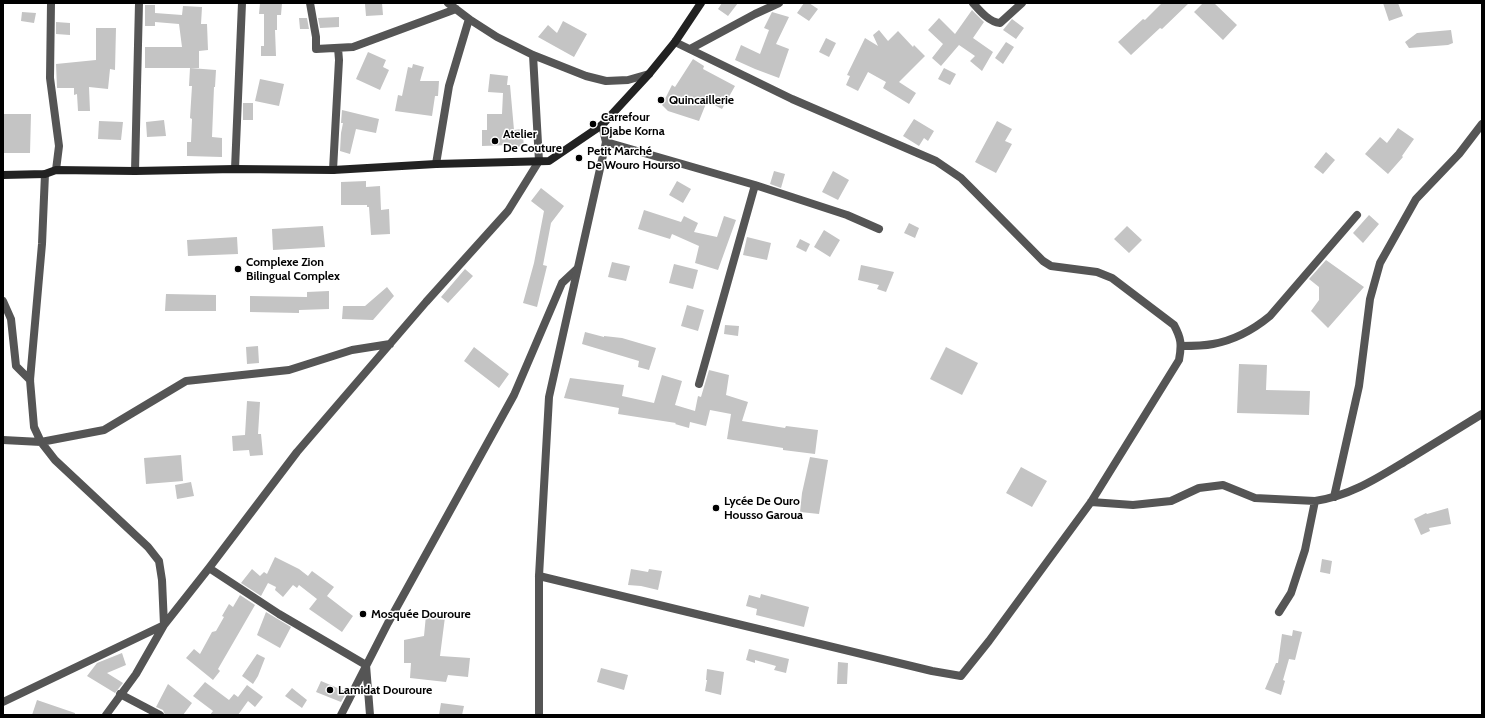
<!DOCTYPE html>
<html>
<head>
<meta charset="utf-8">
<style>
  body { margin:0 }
  #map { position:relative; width:1485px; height:718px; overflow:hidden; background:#fff; font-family:Cabin,sans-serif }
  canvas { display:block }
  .frame { position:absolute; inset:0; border:4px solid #000; pointer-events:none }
</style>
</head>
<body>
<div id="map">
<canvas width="1485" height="718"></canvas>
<div class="frame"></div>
</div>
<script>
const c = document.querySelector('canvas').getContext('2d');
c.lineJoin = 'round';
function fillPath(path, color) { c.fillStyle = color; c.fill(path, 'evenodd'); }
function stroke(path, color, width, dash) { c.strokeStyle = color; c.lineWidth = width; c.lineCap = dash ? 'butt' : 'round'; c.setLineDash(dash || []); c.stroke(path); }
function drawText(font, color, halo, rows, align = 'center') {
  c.font = font + ' Cabin,sans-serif'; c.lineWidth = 3; c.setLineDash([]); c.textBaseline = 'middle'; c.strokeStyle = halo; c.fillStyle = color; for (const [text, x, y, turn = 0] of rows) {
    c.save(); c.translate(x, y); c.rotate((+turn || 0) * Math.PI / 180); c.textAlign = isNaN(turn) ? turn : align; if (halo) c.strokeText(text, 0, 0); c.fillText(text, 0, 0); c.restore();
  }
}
fillPath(new Path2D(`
  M260,3H282L281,15H277V30H275L276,56H261V46H264V14H259Z
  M382,3L383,15L366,16L365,4Z
  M722,3H738L728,16L718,9Z
  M804,3H809L818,9L809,21L797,13Z
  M1162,3H1189L1162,29L1160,28L1131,55L1118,42L1143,19L1145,20Z
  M1203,3H1214L1237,25L1223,40L1194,12Z
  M1383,3H1398L1403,16L1389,21Z
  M145,5H155V13L182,15L183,6L202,7L201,24H207L208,50L199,51V68H145V47H182L179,24L155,22V26H145Z
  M972,10L984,22L973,38L993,52L982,71L970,61L975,56L959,45L941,66L932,58L943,44L928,30L939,18L955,34Z
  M22,12L36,13L34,23L21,21Z
  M772,12L789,17L776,44L789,49L779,78L755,69L735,60L741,45L760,54L769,30L764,28Z
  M339,17V27L320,28L318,18Z
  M299,18H307L309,29H300Z
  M1012,19L1024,28L1016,39L1003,30Z
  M563,21L587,34L574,57L538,37L548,25L557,33Z
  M56,22L70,23V35L56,34Z
  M96,28H116L115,70L110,69L108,89L89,87L90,111H78L77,94L74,95V88H57L56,64L96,60Z
  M879,30L888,41L898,31L913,47L914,45L925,56L899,82L916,93L909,104L883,88L886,82L868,72L858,91L846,85L850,76L847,75L865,38L878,46L873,35Z
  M1451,30L1453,43L1448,45L1409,48L1405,42L1417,33Z
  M826,38L836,43L829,57L819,52Z
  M1006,42L1014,47L1003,64L995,58Z
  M368,52L386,60L383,67L389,70L380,90L356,79Z
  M693,59L704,66L703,69L735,86L722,109L707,101L699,121L668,111L662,105L672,85L675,87Z
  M413,64L424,67L420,81H439L438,96H435L432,116L395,111L398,95L402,96L408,67L412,68Z
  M190,68L216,70L215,87H214L212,137L222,138V157L187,156V142H191L192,119L190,118L192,86H189Z
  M944,68L956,74L950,85L938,79Z
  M490,74L508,76L507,85H510L514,130L522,129L524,146L510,148V145L482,146V130H487V114H502L503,93L488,92Z
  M260,79L284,84L279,106L255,101Z
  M243,103H253V120H243Z
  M342,110L379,119L376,133L356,129L350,154L340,151L341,133L343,123H341Z
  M3,114H31L30,153H3Z
  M914,119L934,131L928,141L924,138L919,146L903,136Z
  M164,120L166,136L147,137L146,122Z
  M99,121L123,122L121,140L98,139Z
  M997,121L1012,129L1005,141L1012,144L996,173L975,162Z
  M1398,128L1414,139L1402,156L1403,157L1388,174L1365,154L1380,137L1387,143Z
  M1326,152L1335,160L1323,174L1314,167Z
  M774,171L785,174L781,188L770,184Z
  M833,171L849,180L838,200L822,192Z
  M366,181V187L380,186L381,210L389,209L390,234L371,235L369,207H367V205H341V182Z
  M677,181L691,189L683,203L669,195Z
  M541,188L564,206L551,223L543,265L547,266L537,307L523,303L534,263L544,211L531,201Z
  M644,210L681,222L684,216L698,223L694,232L717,237L724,216L736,220L718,270L695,263L699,246L672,234L670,239L638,229Z
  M1369,215L1379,224L1363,243L1353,233Z
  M909,223L919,228L915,238L904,233Z
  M323,226L325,247L273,250L272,229Z
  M1127,226L1142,240L1129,253L1114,239Z
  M824,230L840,240L830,257L814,247Z
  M237,237L238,254L188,256L187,240Z
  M747,237L771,243L767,260L743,255Z
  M800,239L810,244L806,252L796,247Z
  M1326,260L1364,287L1328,328L1311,311L1319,300V287L1309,279Z
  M612,262L630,266L626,281L608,277Z
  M674,264L698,270L693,289L669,283Z
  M861,265L894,272L886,292L877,289L879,285L858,280Z
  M465,269L473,276L448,303L441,297Z
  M387,287L394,296L373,320L342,319L343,306H365Z
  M329,291V309L299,310V313L250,312V296L307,297V292Z
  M166,294L216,295V311H165Z
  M687,305L704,310L698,331L681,326Z
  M725,325L739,326L738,336L724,334Z
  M585,332L604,337V336L622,338L656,348L649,370L638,367L639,361L582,344Z
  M258,346L259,363L247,364L246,347Z
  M474,347L509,374L499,388L464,361Z
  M946,347L978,363L962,395L930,379Z
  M1239,364L1267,365L1266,390L1310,391L1309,415L1237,413Z
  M709,370L729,375L726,395L748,402L742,421L785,428L786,426L818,430L815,454L783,450V448L727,439L731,414L710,410L706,426L690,422L689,428L675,424L676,423L618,414L619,408L564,398L570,378L624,385L622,396L654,403L662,375L682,381L675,405L695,411L698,396L701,397Z
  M247,401L260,402L258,434H261L263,455L250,456L249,450L233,451L232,436L245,435Z
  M181,455L183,481L146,484L144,458Z
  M810,457L828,460L819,514L800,512L802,493Z
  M1021,467L1047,481L1032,507L1006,493Z
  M191,482L194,496L177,499L175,485Z
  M1448,508L1451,524L1429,528L1430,531L1421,535L1414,519L1426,513L1427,514Z
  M275,557L299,569L308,576L312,571L334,587L327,596L353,616L342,632L309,609L317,599L299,585L297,588L293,585L283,597L275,590L276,587L268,583L261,596L241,583L252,569L260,576L264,572L267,574Z
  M1322,559L1332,561L1330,574L1320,572Z
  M631,569L648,572L649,569L662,571L658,590L641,586L628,585Z
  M761,594L809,607L804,627L756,615L757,609L746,606L749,595L760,598Z
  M240,595L255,605L218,669L220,671L213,680L186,658L194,649L200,654L212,632L216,631L224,617L222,616L229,604L233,607Z
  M266,612L291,627L280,648L257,635Z
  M426,615L445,617L440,656L470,658L468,677L448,675L446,682L410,678L411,663H404V640L424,636Z
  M1293,630L1302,632L1295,660L1289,659L1283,680L1285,681L1281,695L1265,689L1276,663H1278L1282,634L1292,636Z
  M749,649L789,659L786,673L774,670L776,666L755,660V663L746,660Z
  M122,653L126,665L107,673L123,683L115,693L87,676L97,663Z
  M257,654L265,658L258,676L253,684L242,676Z
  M838,662L848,663L847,684H837Z
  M601,668L628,675L624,690L597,682Z
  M707,669L724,672L721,695L705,691L707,680H706Z
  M321,681L347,692L341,702L316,692Z
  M205,682L229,700L234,694L238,697L247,685L263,697L255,707L248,701L238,715H210L213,711L193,696Z
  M168,684L192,703L183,715H165L163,710L156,707Z
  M292,688L307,700L302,708L285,696Z
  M37,700L75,713V715H32Z
  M441,703L464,706L462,715H439Z`), '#c4c4c4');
stroke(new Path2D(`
  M51,3L50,78L59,146L56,170
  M310,3L316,37V49L353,47L456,9
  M448,3L469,19L497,37L533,55L586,76L606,81L628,80L649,74
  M973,3C980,11 989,22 1000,23L1022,3
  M690,49L755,14L779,3
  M606,142L755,185L847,215L879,229
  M436,164L449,86L469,19
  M235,169L242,3
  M333,170L339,60L338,48
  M135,171L139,3
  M3,301L11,319L16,366L30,380
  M1181,346C1192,346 1203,346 1213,344C1235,340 1253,330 1270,316L1357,215
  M699,384L755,185
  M3,440L41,442L104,430L186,381L289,370L352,350L390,344
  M1334,497L1359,386L1370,299L1380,263L1416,199L1459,154L1482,124
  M1091,502L1133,505L1171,501L1199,488L1223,485L1255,498L1315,501C1351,496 1379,477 1409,459C1433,444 1458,429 1482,414
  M209,568L279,614L366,665L370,715
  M539,576L932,671L961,676L989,641L1091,502L1179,360C1182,344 1181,338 1174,325L1112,278L1097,272L1051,266L1043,261L974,191L961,178L936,161L792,99L675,42
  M1279,612L1291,593L1305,550L1315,501
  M120,694L160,715
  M3,702L164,625L162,580L159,561L148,547L55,460L41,442L34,427L30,380L42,244L45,174
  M106,715L136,674L164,625L209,568L297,452L426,302L508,211L539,161L533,55
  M341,715L388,623L514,395L562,283L577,269`), '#555', 8);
stroke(new Path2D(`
  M539,715V576L549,397L606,142L602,125`), '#555', 8);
stroke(new Path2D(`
  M3,175L45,174L56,170L135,171L235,169L333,170L436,164L549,161L602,125L649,74L675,42L701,3`), '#222', 8);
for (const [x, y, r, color] of [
  [661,100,4,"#000"],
  [593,124,4,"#000"],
  [495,141,4,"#000"],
  [579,158,4,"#000"],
  [238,269,4,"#000"],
  [716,508,4,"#000"],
  [363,614,4,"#000"],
  [330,690,4,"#000"]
]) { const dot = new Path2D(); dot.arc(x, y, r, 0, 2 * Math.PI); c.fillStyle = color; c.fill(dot); stroke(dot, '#fff', 1.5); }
drawText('bold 12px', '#000', '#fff', [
  ["Quincaillerie",669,100],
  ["Carrefour",601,117],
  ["Djabe Korna",601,131],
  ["Atelier",503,134],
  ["De Couture",503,148],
  ["Petit Marché",587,151],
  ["De Wouro Hourso",587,165],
  ["Complexe Zion",246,262],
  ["Bilingual Complex",246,276],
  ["Lycée De Ouro",724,501],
  ["Housso Garoua",724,515],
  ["Mosquée Douroure",371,614],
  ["Lamidat Douroure",338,690]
], 'left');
</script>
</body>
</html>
